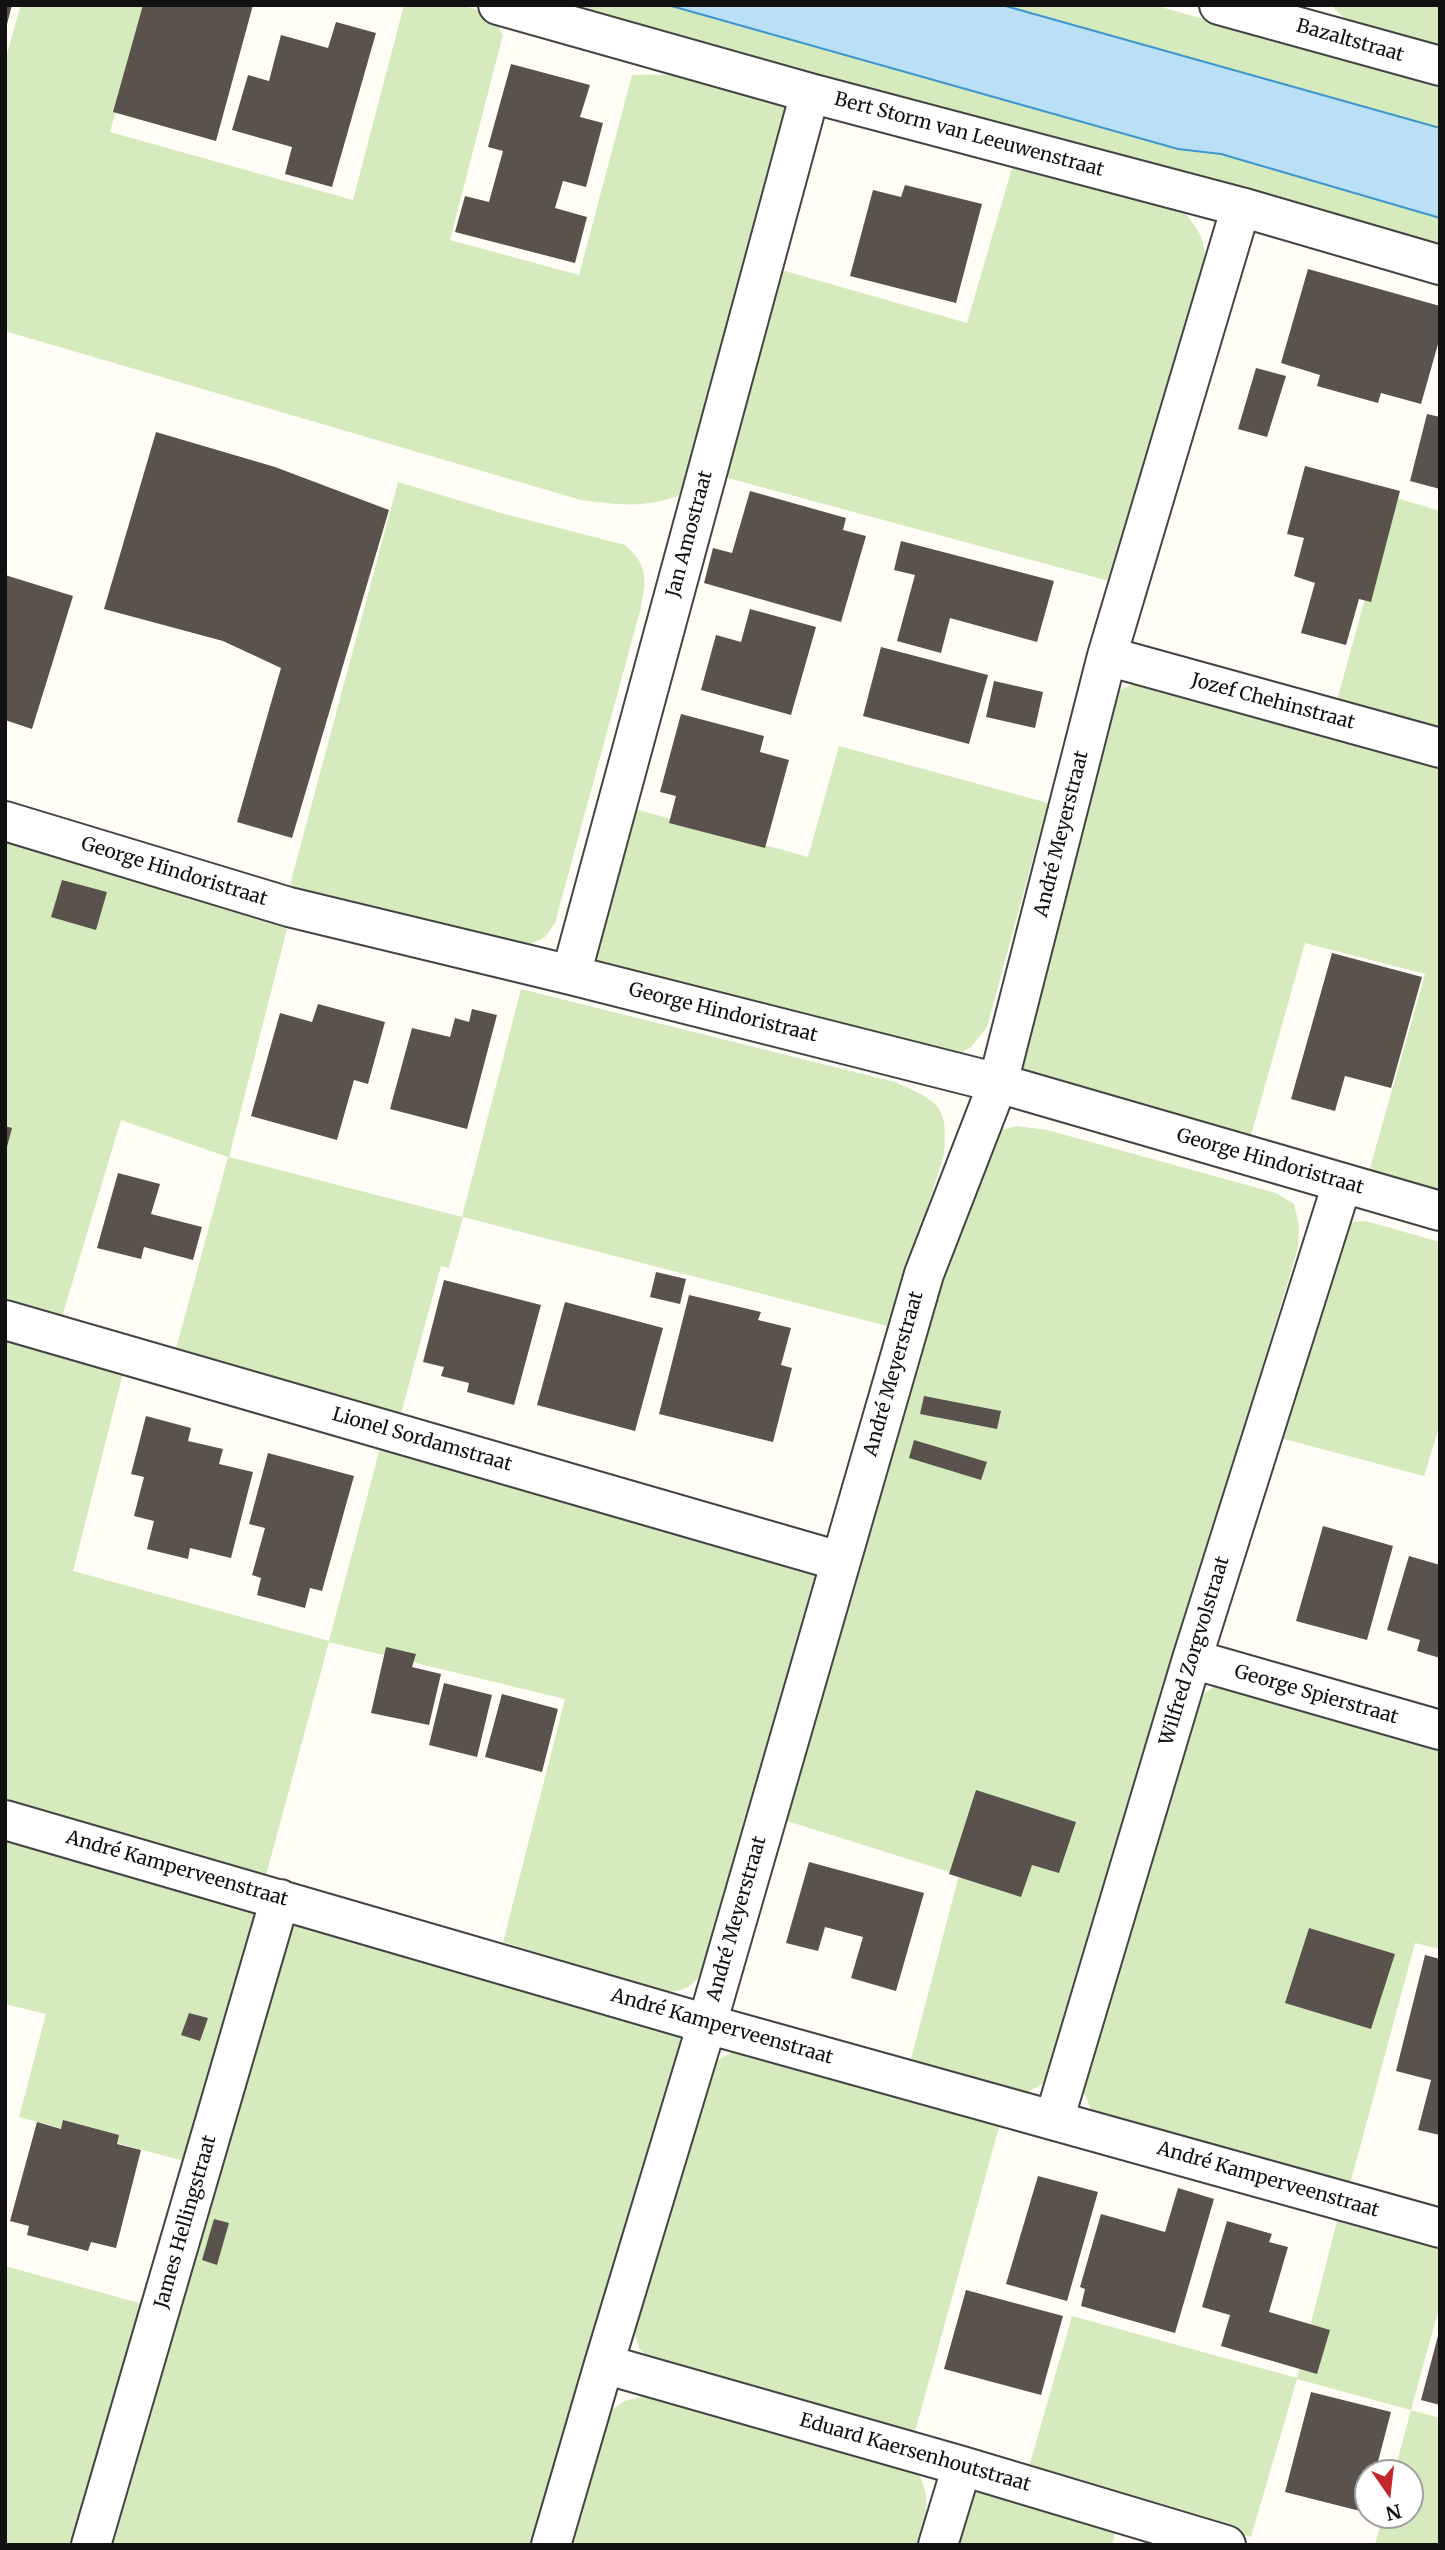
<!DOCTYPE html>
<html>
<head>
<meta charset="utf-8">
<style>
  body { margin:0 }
  #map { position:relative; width:1445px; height:2550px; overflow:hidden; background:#fffdf5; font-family:Merriweather,serif }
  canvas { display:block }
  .frame { position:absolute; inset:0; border:7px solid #111; pointer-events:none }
  .north { position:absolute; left:1354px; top:2459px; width:70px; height:70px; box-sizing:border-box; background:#fff; border:2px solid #a0a0a0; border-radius:50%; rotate:166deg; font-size:19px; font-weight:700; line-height:28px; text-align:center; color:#111 }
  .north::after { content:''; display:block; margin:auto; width:24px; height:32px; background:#c4262e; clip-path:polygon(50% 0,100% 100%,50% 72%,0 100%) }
</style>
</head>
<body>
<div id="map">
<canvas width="1445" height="2550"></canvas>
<div class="frame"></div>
<div class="north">N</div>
</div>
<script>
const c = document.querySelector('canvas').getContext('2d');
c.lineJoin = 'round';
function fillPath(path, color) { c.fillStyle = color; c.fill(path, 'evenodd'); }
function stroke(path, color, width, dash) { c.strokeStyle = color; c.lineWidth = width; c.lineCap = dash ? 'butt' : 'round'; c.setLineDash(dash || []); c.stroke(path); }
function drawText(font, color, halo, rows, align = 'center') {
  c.font = font + ' Merriweather,serif'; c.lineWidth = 7; c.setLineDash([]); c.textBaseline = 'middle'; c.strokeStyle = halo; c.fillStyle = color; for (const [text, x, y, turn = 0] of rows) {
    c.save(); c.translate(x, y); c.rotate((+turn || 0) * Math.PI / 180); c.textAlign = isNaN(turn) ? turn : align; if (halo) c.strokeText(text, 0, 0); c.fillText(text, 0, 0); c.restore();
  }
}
fillPath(new Path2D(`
  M21,5H146L110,132L353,200L404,5H464L492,16L503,35L450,240L579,275L632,75L698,74L779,98L789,111L684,493C648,509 619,505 581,500L5,331V60Z
  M559,5H668L1178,149L1221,154L1440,218V252Z
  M1002,5H1154L1440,86V128Z
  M1332,5H1440V50C1409,42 1350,33 1332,5Z
  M1012,168L1184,212C1201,233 1206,241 1205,268L1113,582L713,474L771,267L967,323Z
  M398,482L501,513L625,545C650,567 646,581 640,611L555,923L545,937L527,946L286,900Z
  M1393,497L1440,511V733L1336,704Z
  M1137,682L1440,757V1202L1366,1182L1425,974L1305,943L1248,1146L1011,1068L1114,693Z
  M839,746L1048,803L987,1027L971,1047L950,1060L582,958L617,804L808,857Z
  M5,838L188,891L287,929L229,1157L462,1217L521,989L895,1082C937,1101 949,1104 944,1154L891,1327L463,1217L449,1268L441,1266L400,1417L174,1356L228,1157L121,1120L62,1317L5,1301Z
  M1017,1126L1047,1130L1276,1193L1294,1204L1299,1225L1298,1248L1055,2060L1046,2082L1024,2094L910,2063L959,1875L784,1820L977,1146L993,1132Z
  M1366,1221L1440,1242V1424L1424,1476L1269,1435L1342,1223Z
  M5,1335L124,1369L73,1571L329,1641L381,1444L807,1563L817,1577L711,1960C697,1981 689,1994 662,1991L503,1942L565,1699L329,1642L265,1879L5,1807Z
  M1216,1685L1440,1743V1949L1415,1943L1349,2188L1105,2119L1091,2109L1083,2091L1192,1707L1202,1695Z
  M5,1839L265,1912L192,2163L19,2117L46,2014L5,2004Z
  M286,1918L671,2027L681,2041V2057L539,2545H101Z
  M734,2051L1001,2120L913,2439L654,2364L639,2348L632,2325L708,2073L718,2060Z
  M1337,2221L1440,2249V2304L1411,2410L1440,2418V2545H1375L1383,2515H1410V2473H1394L1411,2410L1297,2379L1251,2537L1027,2474L1072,2316L1297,2378Z
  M5,2266L150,2306L81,2545H5Z
  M648,2395L897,2464L919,2474C932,2503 926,2516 918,2545H568L606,2415L624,2401Z
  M999,2488L1118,2522L1112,2545H949L974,2490Z`), '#d5ebbd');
const water = new Path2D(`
  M668,5H1002L1440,128V218L1221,154L1178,149Z`);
fillPath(water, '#b9e0f7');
stroke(water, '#3f96cf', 2);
fillPath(new Path2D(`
  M5,5H12L6,28H5Z
  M143,5H253L216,141L113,112Z
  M336,22L376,33L332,187L285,174L292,147L232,130L248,75L269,81L281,35L328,48Z
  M511,64L590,85L580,117L603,123L586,187L563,181L555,208L587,217L575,263L455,232L465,196L489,202L503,151L488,147Z
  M905,185L982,204L956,303L850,276L873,190L901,197Z
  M1308,269L1440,306V337L1421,404L1381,393L1378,403L1317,386L1320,375L1281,363Z
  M1256,368L1286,376L1267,437L1238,429Z
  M1427,414L1440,417V489L1410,481Z
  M156,432L275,467L389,510L292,838L237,822L281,668L223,641L104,609Z
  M1305,466L1400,491L1371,602L1359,599L1346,645L1301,633L1315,583L1294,576L1304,538L1287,534Z
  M750,491L846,518L843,530L866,536L841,622L704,583L713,548L732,553Z
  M901,541L1054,581L1037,642L950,618L941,653L897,641L915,575L894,570Z
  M5,575L73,596L32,729L5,720Z
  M750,609L816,627L791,715L701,690L716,635L741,642Z
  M881,647L988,675L969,744L863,716Z
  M994,681L1043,692L1035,728L986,717Z
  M681,714L764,736L760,752L789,760L765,848L669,823L676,796L660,792Z
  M62,880L107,892L96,930L51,917Z
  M1332,953L1422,977L1391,1088L1345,1076L1335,1111L1291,1099Z
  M318,1004L385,1022L368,1084L354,1080L337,1140L251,1116L280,1013L312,1022Z
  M472,1009L497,1015L467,1129L390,1109L412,1028L450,1037L455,1018L469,1022Z
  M5,1126L12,1128L7,1147H5Z
  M118,1173L160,1184L151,1214L202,1227L193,1260L144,1247L141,1259L97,1248Z
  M656,1272L686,1279L680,1304L650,1297Z
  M444,1280L541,1305L514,1405L467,1392L469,1383L441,1376L444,1367L423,1362Z
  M689,1295L761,1312L758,1320L791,1328L781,1365L792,1368L773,1442L659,1414Z
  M565,1302L663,1328L635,1431L537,1405Z
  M924,1396L1001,1411L997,1429L920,1414Z
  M146,1416L191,1428L188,1441L223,1449L219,1464L253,1472L231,1558L190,1548L188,1559L147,1549L154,1521L134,1516L144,1477L131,1474Z
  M914,1440L987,1462L981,1480L909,1458Z
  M268,1453L354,1476L322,1591L310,1588L305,1608L257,1595L261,1578L252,1575L265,1528L249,1524Z
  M1323,1526L1393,1546L1367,1640L1296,1621Z
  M1409,1556L1440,1565V1658L1417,1651L1420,1640L1387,1630Z
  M386,1647L416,1654L412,1667L441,1674L429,1725L371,1713Z
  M444,1683L492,1695L477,1757L429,1745Z
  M502,1694L558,1709L542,1772L485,1757Z
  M976,1790L1076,1822L1059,1873L1032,1865L1021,1897L949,1874Z
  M809,1862L924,1893L896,1991L851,1978L863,1937L825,1927L818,1951L786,1943Z
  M1309,1928L1395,1954L1371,2029L1285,2003Z
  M1425,1955L1440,1959V2135L1418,2130L1431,2080L1396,2071Z
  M189,2013L208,2018L200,2041L181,2035Z
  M63,2120L119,2135L117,2144L141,2150L116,2248L91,2242L88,2251L27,2235L29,2226L10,2221L37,2122L61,2129Z
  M1038,2176L1098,2192L1067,2301L1006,2284Z
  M1178,2188L1214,2199L1175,2333L1081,2306L1085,2289L1080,2287L1101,2214L1165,2232Z
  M214,2219L229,2223L217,2265L202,2260Z
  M1227,2221L1272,2234L1269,2242L1288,2247L1269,2312L1330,2330L1317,2374L1221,2346L1230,2315L1202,2307Z
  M966,2290L1063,2316L1041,2395L944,2369Z
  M1439,2332H1440V2405L1421,2400Z
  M1311,2392L1391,2412L1375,2473H1368V2513L1285,2492Z`), '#5a524d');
const minor = new Path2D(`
  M498,5L810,93L1241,207L1440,265
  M1219,5L1440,66
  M1107,656L1440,748
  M5,821L289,907L571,975L998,1083L1440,1211
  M571,975L810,93
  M5,1320L839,1561
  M1192,1659L1440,1730
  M5,1820L707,2024L1440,2228
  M1054,2120L1192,1659L1342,1184
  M604,2364L962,2466L1226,2545
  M91,2545L280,1899
  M551,2545L604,2364L707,2024L924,1274L998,1083L1107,656L1241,207
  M938,2545L962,2466`);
stroke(minor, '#444', 42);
stroke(minor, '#fff', 38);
drawText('19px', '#111', '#fff', [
  ["Bazaltstraat",1350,41,16],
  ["Bert Storm van Leeuwenstraat",969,135,15],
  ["Jan Amostraat",690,534,-75],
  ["Jozef Chehinstraat",1273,702,15],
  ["André Meyerstraat",1062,834,-76],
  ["George Hindoristraat",174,872,17],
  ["George Hindoristraat",723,1013,14],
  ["George Hindoristraat",1270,1162,16],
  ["André Meyerstraat",894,1374,-74],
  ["Lionel Sordamstraat",422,1440,16],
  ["Wilfred Zorgvolstraat",1195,1651,-73],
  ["George Spierstraat",1316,1695,16],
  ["André Kamperveenstraat",177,1869,16],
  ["André Meyerstraat",737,1919,-74],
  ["André Kamperveenstraat",722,2027,16],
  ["André Kamperveenstraat",1268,2180,16],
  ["James Hellingstraat",186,2222,-74],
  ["Eduard Kaersenhoutstraat",915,2453,16]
]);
</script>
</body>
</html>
